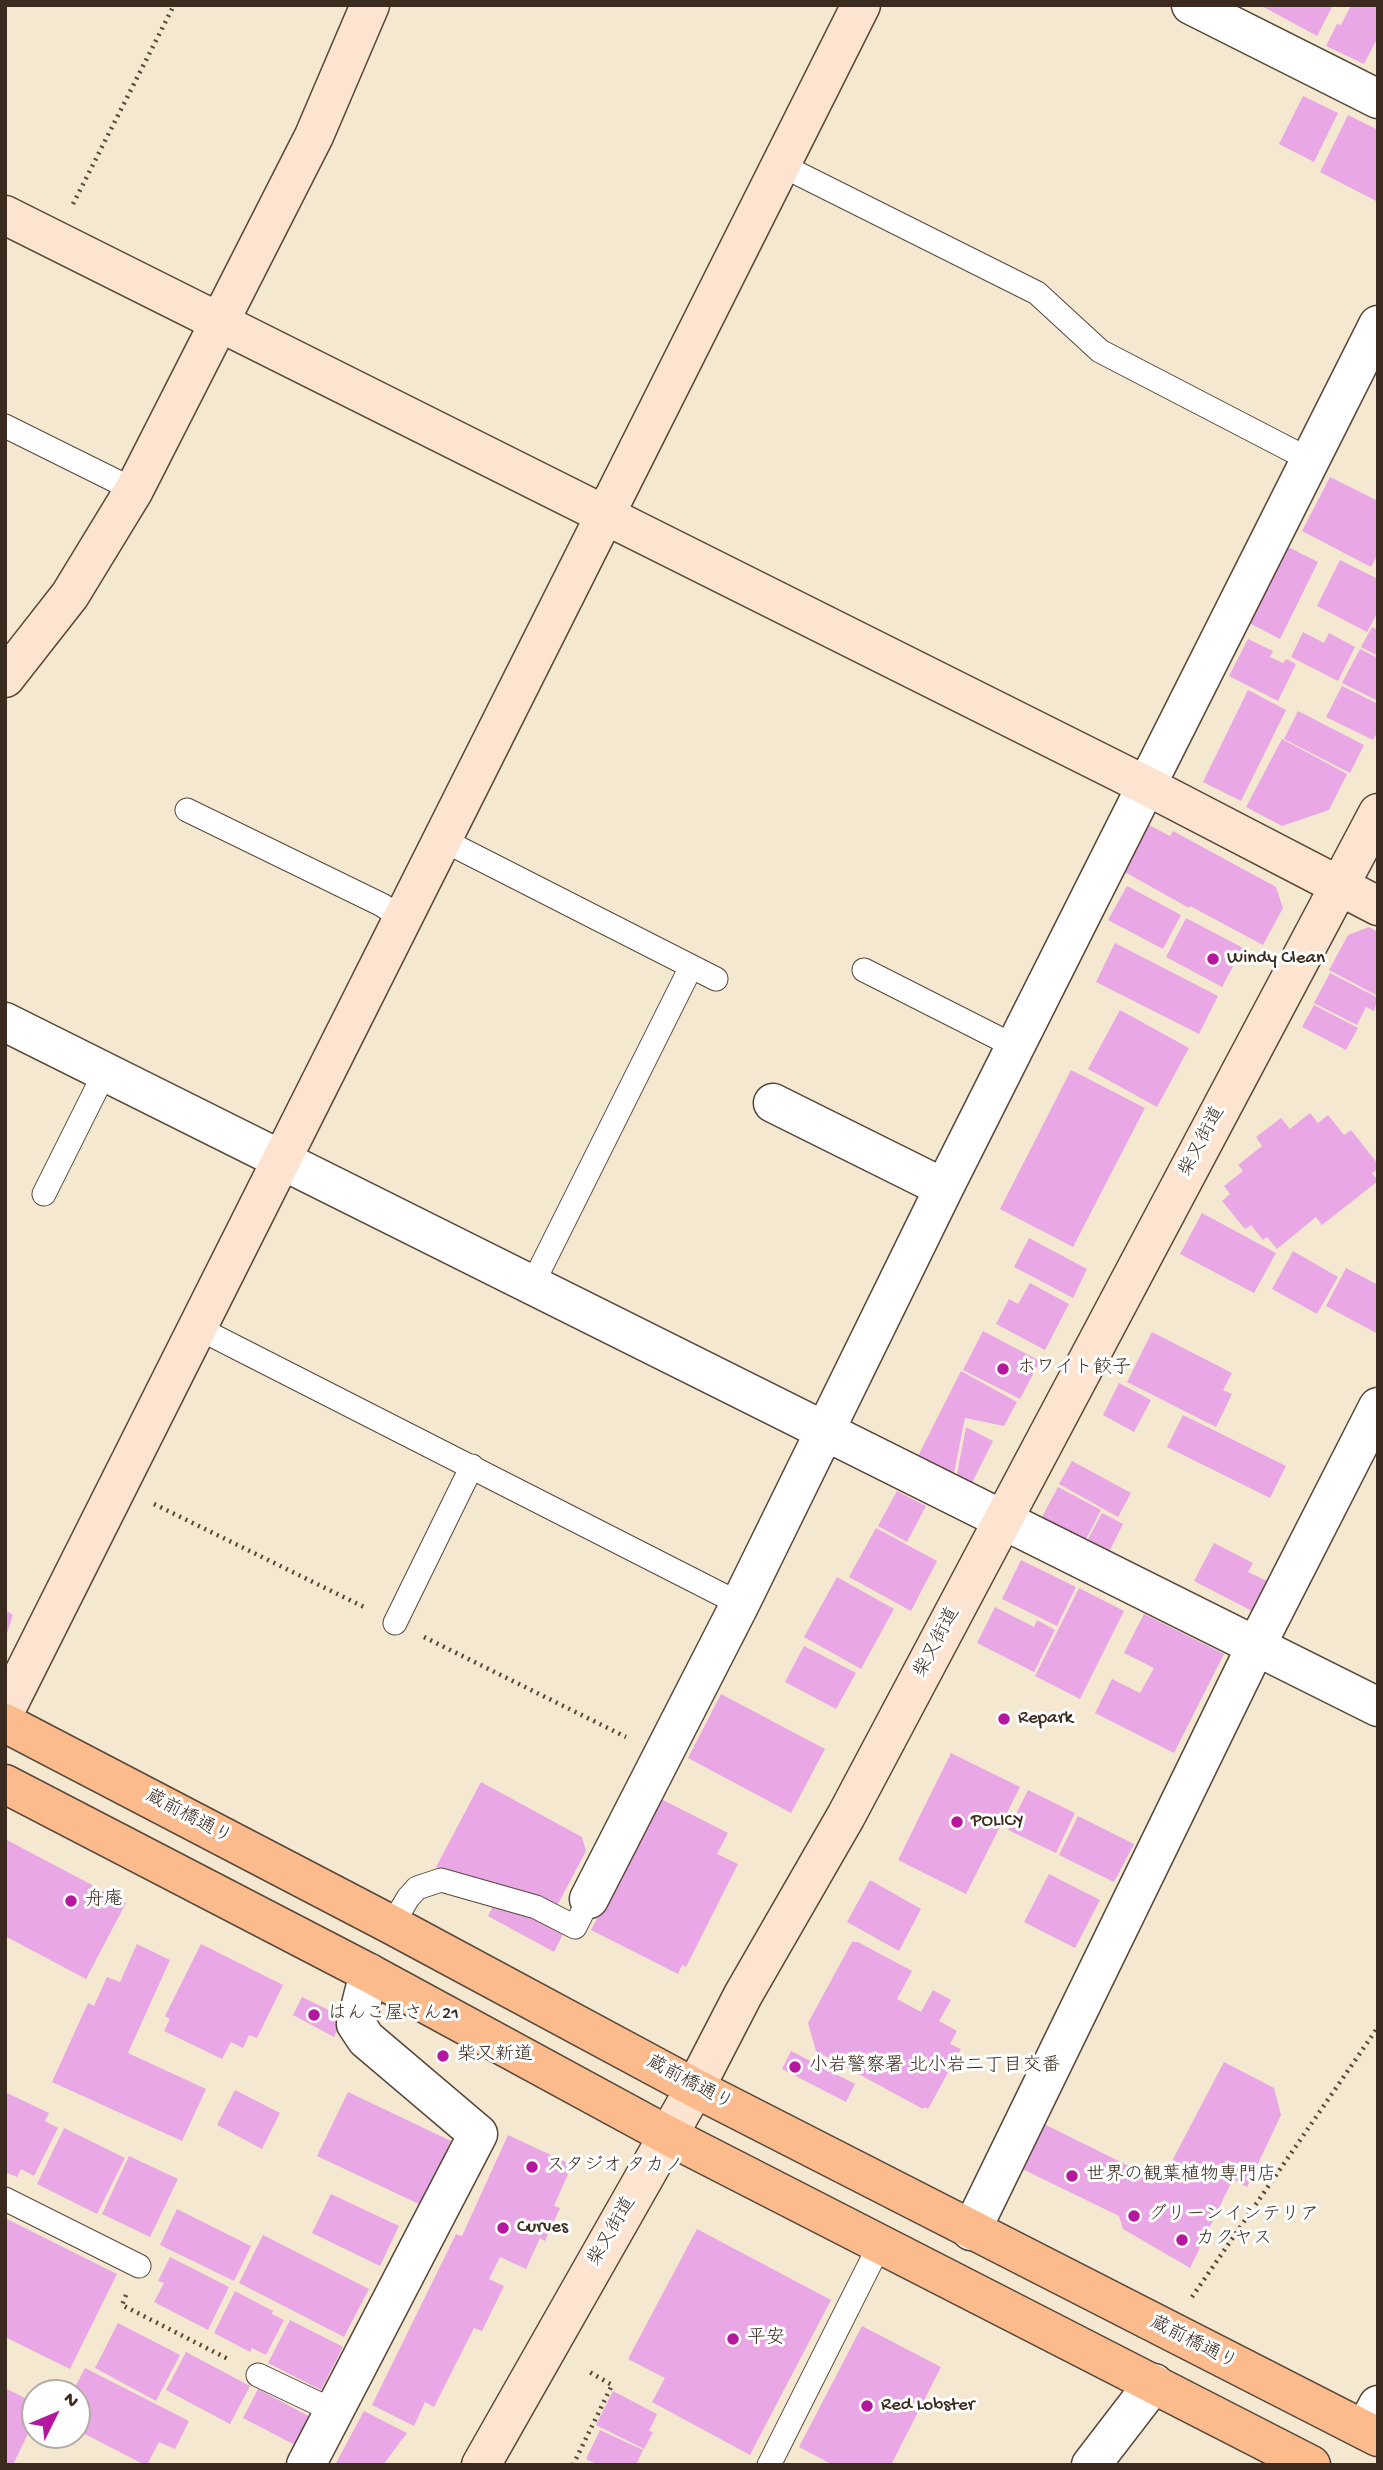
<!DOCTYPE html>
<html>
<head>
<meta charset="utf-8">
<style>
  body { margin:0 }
  #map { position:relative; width:1383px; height:2470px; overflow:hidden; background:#f4e8d0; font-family:"Gochi Hand",sans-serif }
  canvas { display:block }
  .frame { position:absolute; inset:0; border:7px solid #3b2a1e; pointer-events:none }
  .north { position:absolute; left:21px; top:2379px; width:70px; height:70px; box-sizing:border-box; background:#fff; border:2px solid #b1aaa5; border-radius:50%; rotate:47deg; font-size:19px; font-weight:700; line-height:28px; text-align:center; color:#3b2a1e }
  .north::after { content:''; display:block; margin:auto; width:24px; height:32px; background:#b5179e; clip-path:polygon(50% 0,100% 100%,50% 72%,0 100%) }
</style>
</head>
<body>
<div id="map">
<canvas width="1383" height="2470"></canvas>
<div class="frame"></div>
<div class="north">N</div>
</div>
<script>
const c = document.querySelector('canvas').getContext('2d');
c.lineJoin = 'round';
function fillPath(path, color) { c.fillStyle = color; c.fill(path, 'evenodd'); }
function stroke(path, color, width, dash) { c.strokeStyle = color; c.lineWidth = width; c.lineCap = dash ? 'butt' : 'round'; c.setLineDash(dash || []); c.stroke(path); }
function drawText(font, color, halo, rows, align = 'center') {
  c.font = font + ' "Gochi Hand","Klee One",sans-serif'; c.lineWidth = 6; c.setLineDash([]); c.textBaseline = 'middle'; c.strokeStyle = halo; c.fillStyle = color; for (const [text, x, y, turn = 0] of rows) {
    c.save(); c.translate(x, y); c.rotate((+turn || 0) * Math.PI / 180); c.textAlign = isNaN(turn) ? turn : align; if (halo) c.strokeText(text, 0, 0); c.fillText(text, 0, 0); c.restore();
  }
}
fillPath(new Path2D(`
  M1260,5H1333L1317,36Z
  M1351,5H1378V37L1364,64L1326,46L1337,24L1341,25Z
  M1303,96L1338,113L1314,162L1279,144Z
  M1348,115L1378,130V202L1320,172Z
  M1330,477L1378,501V554L1371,567L1302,531Z
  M1286,546L1318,562L1280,639L1249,623Z
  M1340,560L1378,579V612L1367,632L1317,606Z
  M1372,627L1378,630V656L1361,647Z
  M1303,632L1324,643L1329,633L1355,647L1338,681L1291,657Z
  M1248,639L1273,651L1270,657L1283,663L1286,659L1296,664L1278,701L1229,676Z
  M1360,649L1378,658V701L1342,683Z
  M1342,686L1378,704V731L1373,740L1326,717Z
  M1248,690L1286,710L1241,801L1203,782Z
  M1298,711L1364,745L1350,773L1284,739Z
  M1282,739L1347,774L1329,810L1282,826L1246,807Z
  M1147,824L1170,836L1173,831L1276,887L1283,908L1263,945L1190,906L1189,908L1123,871Z
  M1127,886L1181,915L1163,949L1108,920Z
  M1186,918L1243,948L1222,987L1166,957Z
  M1369,927L1378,932V996L1329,970L1348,935Z
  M1115,943L1218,996L1199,1034L1096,982Z
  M1330,973L1378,998L1374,1011L1366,1007L1357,1025L1314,1003Z
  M1314,1005L1358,1028L1346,1050L1302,1027Z
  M1120,1010L1189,1048L1157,1107L1088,1069Z
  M1071,1070L1145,1108L1073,1247L1000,1209Z
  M1310,1113L1318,1123L1328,1115L1344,1135L1351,1130L1378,1164V1169L1372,1173L1378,1181L1322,1225L1316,1217L1277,1249L1267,1237L1263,1240L1251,1225L1245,1229L1222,1201L1230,1194L1224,1186L1243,1171L1238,1165L1262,1146L1256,1137L1281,1118L1290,1129Z
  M1202,1213L1276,1253L1254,1293L1180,1254Z
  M1029,1238L1087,1269L1073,1298L1014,1267Z
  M1293,1251L1338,1277L1317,1314L1272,1289Z
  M1346,1268L1378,1285V1334L1326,1306Z
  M1030,1283L1069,1304L1045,1350L996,1324L1009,1299L1018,1304Z
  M983,1331L1040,1361L1020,1399L963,1370Z
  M1152,1332L1232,1373L1223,1390L1232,1394L1216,1427L1127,1382Z
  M961,1371L1017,1402L1004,1426L965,1418L954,1473L918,1456Z
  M1119,1383L1151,1400L1134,1432L1103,1415Z
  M1183,1415L1286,1466L1270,1498L1167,1447Z
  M966,1427L993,1441L972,1483L957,1474Z
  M1072,1461L1131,1493L1118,1517L1059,1484Z
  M1058,1487L1101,1510L1085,1541L1042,1517Z
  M897,1491L926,1506L907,1542L878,1526Z
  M1102,1513L1123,1524L1109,1552L1087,1541Z
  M876,1528L937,1561L911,1611L849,1577Z
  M1214,1543L1253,1563L1248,1572L1267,1581L1252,1611L1194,1581Z
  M1021,1560L1076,1587L1057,1626L1002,1599Z
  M837,1577L894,1609L861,1669L804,1637Z
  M1079,1588L1124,1611L1080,1699L1035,1676Z
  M995,1607L1034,1627L1037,1620L1055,1630L1034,1672L977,1643Z
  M5,1610L13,1615L6,1636H5Z
  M1144,1614L1224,1654L1174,1753L1095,1713L1112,1679L1140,1693L1154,1668L1124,1653Z
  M804,1646L856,1673L836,1709L785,1682Z
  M721,1694L825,1749L791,1813L688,1758Z
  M951,1753L1020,1787L966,1894L898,1860Z
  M481,1782L582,1837L586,1851L558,1904L436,1867Z
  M1028,1790L1075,1813L1056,1853L1008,1830Z
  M659,1798L728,1833L717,1854L738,1864L686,1967L682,1965L678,1974L591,1930Z
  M1078,1816L1134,1844L1114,1882L1059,1855Z
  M5,1839L126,1903L86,1979L5,1936Z
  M1049,1874L1100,1900L1075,1948L1024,1922Z
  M870,1880L921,1909L899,1951L847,1922Z
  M493,1906L528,1915L563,1934L554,1952L488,1916Z
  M852,1942H858L912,1971L897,1999L921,2012L933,1990L951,2000L939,2021L957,2031L950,2044L961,2049L928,2109L924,2107L923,2109L816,2051L808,2023Z
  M137,1944L170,1960L128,2053L206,2089L182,2141L52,2082L88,2003L94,2006L107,1977L120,1982Z
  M201,1944L283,1985L257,2038L249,2035L243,2048L231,2042L222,2059L164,2031L170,2019L165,2016Z
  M302,1997L331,2011L338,2029L334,2037L293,2015Z
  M791,2051L855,2084L846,2102L782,2069Z
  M1224,2062L1274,2088L1281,2115L1247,2187L1233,2179L1190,2268L1123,2229L1119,2216L1018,2167L1042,2123L1161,2182Z
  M235,2090L280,2113L262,2149L217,2125Z
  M5,2092L49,2113L45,2121L58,2128L34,2176L21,2169L17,2177L5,2172Z
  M348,2092L451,2141L421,2205L317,2156Z
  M64,2128L125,2158L97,2214L37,2184Z
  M508,2135L566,2162L569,2172L554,2206L560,2208L545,2241L540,2238L526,2269L500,2257L489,2279L504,2286L482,2331L474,2328L434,2407L425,2402L414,2426L372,2405L456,2234L462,2236Z
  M129,2156L178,2179L150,2237L102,2214Z
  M331,2194L399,2226L380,2266L312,2233Z
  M177,2209L251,2246L234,2281L160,2245Z
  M5,2218L117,2274L70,2369L5,2337Z
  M697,2229L831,2300L750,2455L652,2402L665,2378L628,2359Z
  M263,2235L369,2289L344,2337L239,2283Z
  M170,2257L229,2287L208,2330L154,2302L164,2283L158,2281Z
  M235,2291L273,2311L272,2314L284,2320L266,2355L252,2348L250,2352L214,2333Z
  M290,2320L343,2347L321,2390L268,2363Z
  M118,2323L180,2355L156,2401L95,2368Z
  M862,2326L941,2367L891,2465H833L799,2447Z
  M186,2352L250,2386L230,2424L166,2390Z
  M85,2368L189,2421L175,2449L159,2442L147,2465H145L77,2430V2393H72Z
  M5,2388L35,2403V2419L13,2465H5Z
  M258,2389L312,2418L297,2446L243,2418Z
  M613,2391L657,2414L649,2431L653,2432L644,2449L596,2425Z
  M364,2411L407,2433L383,2465H335Z
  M600,2430L643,2450L636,2465H598L586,2459Z`), '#e9a8e5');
const lane = new Path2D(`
  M781,165L1037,293L1100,351L1310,460
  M5,426L134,490
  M187,810L382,905L403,919
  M441,839L716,979
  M864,970L1016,1047
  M44,1194L105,1072
  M532,1285L691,967
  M198,1328L740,1604
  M395,1623L472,1466
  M392,1925L408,1898L417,1888L441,1880L536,1907L575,1927L589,1899
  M5,2199L139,2266
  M258,2375L334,2411
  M769,2465L880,2244`);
const street = new Path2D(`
  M1191,5L1378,99
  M5,1022L1378,1707
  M773,1103L944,1188
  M589,1899L740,1604L944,1188L1378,325
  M971,2231L1256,1646L1378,1407
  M1365,2430L1378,2405
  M306,2465L478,2134L366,2039L356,2024L369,1973
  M1091,2465L1154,2383`);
const secondary = new Path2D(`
  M5,215L1147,786L1378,906
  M5,678L70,595L134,490L314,136L370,5
  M5,1711L861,5
  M481,2465L695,2088L743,1995L846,1816L1378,813`);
const primary = new Path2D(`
  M5,1723L392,1925L695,2088L1378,2437
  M5,1784L369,1973L667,2135L1311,2465`);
stroke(lane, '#574639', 25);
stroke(street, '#574639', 41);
stroke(secondary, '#574639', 41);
stroke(primary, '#574639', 41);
stroke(new Path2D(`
  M73,204L174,5
  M154,1504L366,1608
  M424,1637L626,1737
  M126,2295L122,2305L230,2360
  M1192,2297L1378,2027
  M573,2465L612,2385L586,2370`), '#574639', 4.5, [2, 5]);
stroke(lane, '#fff', 23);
stroke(street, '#fff', 38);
stroke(secondary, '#fde4d1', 38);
stroke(primary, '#fbbb8d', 38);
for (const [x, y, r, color] of [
  [1213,959,7,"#b5179e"],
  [1003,1369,7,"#b5179e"],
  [1004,1719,7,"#b5179e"],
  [957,1822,7,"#b5179e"],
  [71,1901,7,"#b5179e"],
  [314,2015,7,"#b5179e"],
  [443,2056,7,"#b5179e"],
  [795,2067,7,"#b5179e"],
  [532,2167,7,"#b5179e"],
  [1072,2176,7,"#b5179e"],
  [1134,2216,7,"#b5179e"],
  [503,2228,7,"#b5179e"],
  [1182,2240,7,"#b5179e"],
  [733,2339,7,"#b5179e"],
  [867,2406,7,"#b5179e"]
]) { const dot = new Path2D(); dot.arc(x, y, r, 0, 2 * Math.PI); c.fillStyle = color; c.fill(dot); stroke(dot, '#fff', 2.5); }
drawText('19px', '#3b2a1e', '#fff', [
  ["Windy Clean",1227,959],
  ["ホワイト餃子",1017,1369],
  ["Repark",1018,1719],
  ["POLICY",971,1822],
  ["舟庵",85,1901],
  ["はんこ屋さん21",328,2015],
  ["柴又新道",457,2056],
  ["小岩警察署 北小岩二丁目交番",809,2067],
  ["スタジオ タカノ",546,2167],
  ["世界の観葉植物専門店",1086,2176],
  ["グリーンインテリア",1148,2216],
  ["Curves",517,2228],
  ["カクヤス",1196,2240],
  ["平安",747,2339],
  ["Red Lobster",881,2406]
], 'left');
drawText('19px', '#3b2a1e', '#fff', [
  ["柴又街道",1203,1142,-62],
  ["柴又街道",938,1643,-62],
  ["蔵前橋通り",188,1818,28],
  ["蔵前橋通り",689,2084,28],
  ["柴又街道",613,2232,-60],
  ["蔵前橋通り",1193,2344,27]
]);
</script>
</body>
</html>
